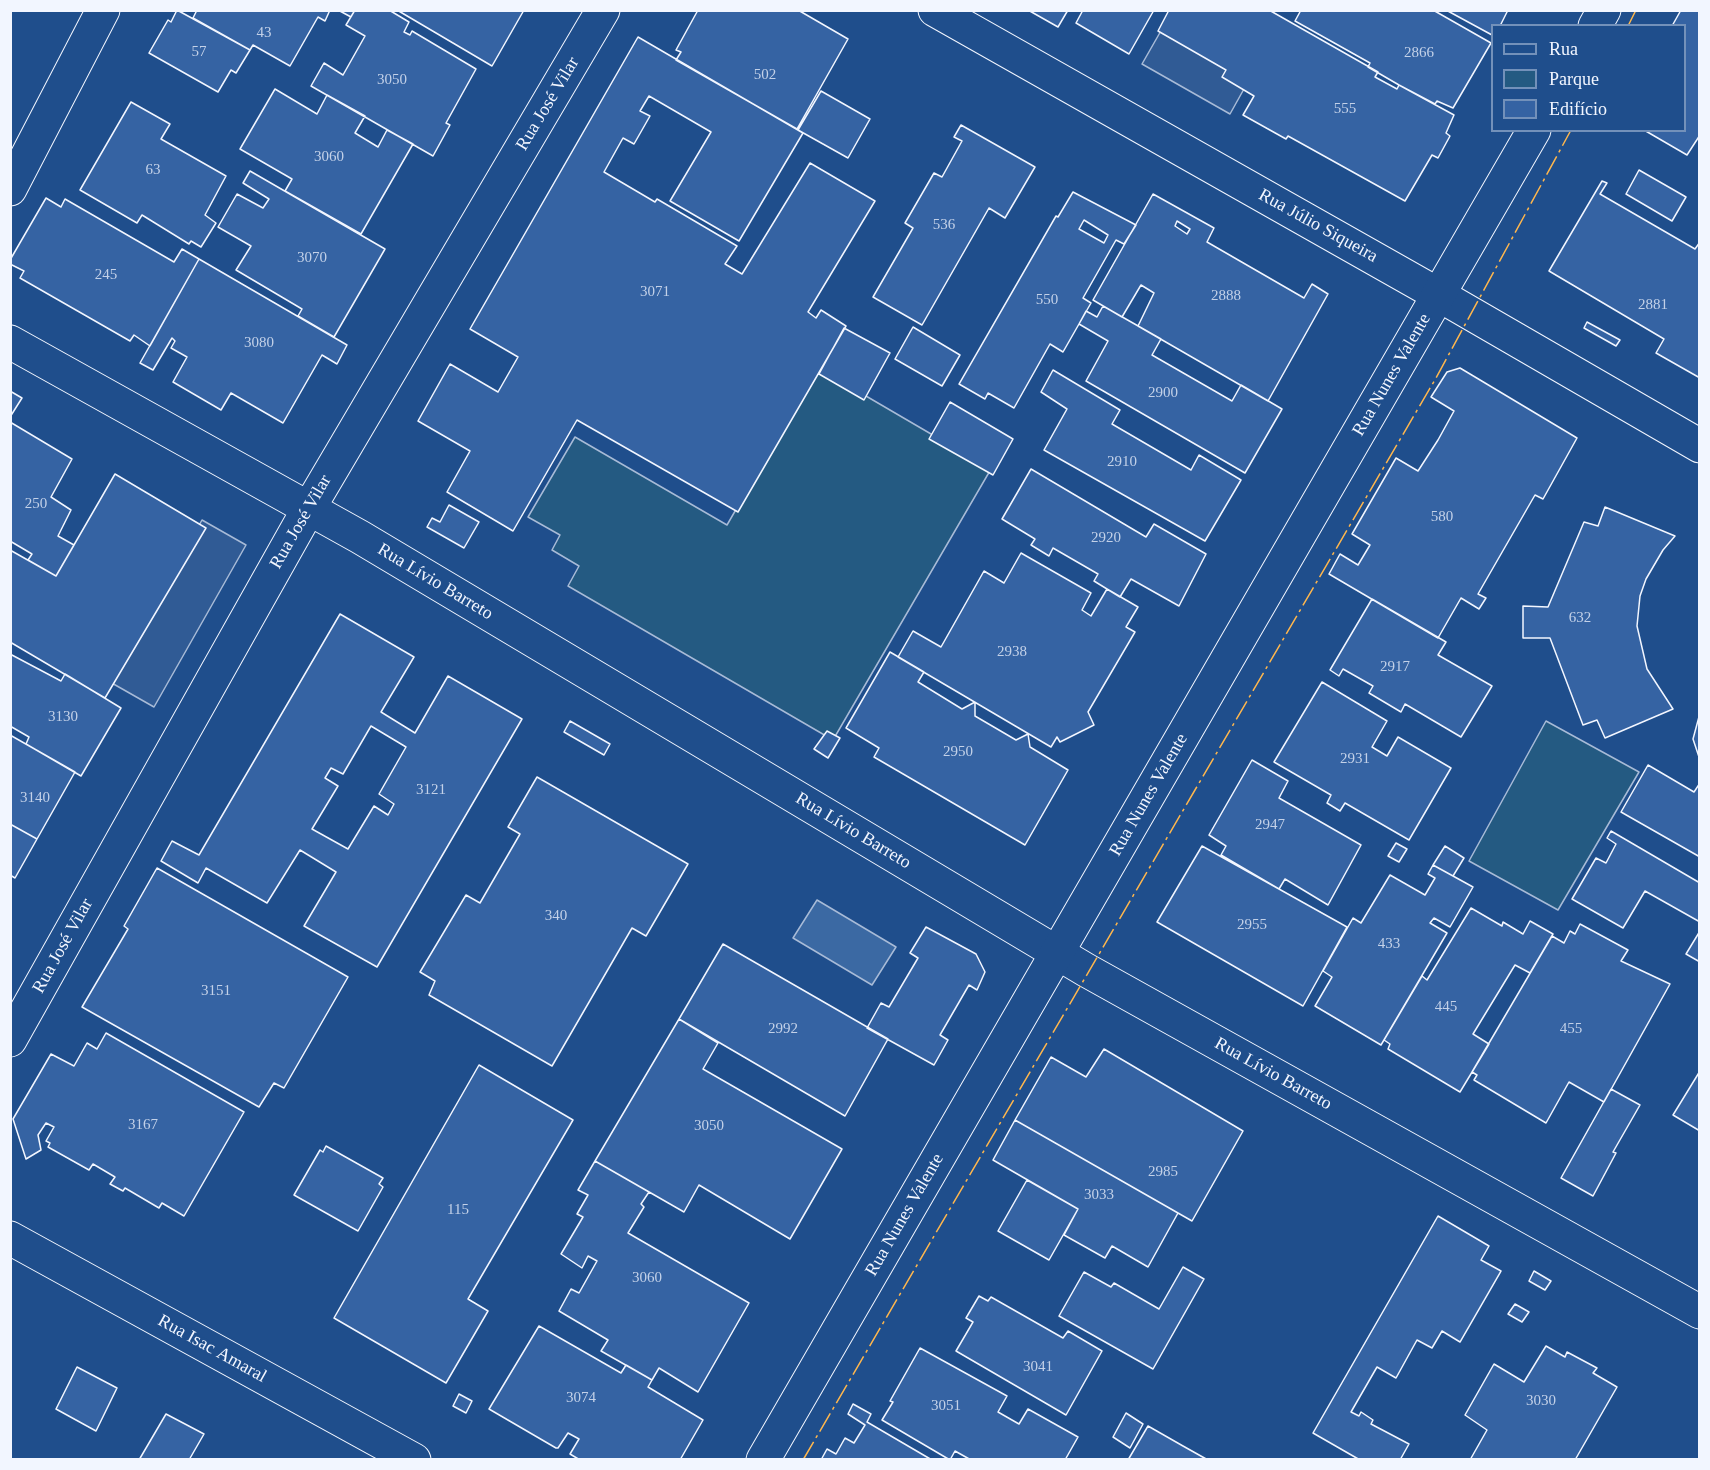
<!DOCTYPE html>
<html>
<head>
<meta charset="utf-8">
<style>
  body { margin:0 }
  #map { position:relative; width:1710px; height:1470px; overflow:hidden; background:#1f4e8c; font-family:Georgia,serif }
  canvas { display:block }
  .frame { position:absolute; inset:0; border:12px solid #f2f6ff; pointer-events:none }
  .legend { position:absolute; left:1491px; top:24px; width:195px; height:108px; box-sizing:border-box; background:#1f4e8c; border:2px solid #7391ba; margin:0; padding:8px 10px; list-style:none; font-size:18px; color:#f2f6ff }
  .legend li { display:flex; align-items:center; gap:12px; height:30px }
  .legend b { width:30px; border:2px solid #7391ba }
</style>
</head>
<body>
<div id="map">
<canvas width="1710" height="1470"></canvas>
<div class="frame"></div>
<ul class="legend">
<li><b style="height:8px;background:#1f4e8c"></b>Rua</li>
<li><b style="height:16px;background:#245a82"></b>Parque</li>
<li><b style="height:16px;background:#3563a3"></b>Edifício</li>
</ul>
</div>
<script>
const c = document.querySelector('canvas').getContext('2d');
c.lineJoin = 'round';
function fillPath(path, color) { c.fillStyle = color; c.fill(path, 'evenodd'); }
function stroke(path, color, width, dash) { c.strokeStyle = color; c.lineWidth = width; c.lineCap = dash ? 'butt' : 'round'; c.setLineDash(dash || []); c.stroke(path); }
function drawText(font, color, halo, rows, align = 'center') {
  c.font = font + ' Georgia,serif'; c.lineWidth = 4.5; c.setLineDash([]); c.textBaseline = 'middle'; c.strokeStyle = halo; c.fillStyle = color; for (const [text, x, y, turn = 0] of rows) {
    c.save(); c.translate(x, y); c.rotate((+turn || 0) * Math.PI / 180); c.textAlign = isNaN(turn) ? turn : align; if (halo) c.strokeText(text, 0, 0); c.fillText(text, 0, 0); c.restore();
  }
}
const green = new Path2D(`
  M818,368L991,469L833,740L568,586L579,566L552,550L560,535L528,517L575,437L727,525Z
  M1546,721L1639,772L1558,910L1469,861Z`);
fillPath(green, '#245a82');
stroke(green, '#a8bbd7', 1.5);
const parking = new Path2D(`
  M1166,22L1254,71L1230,114L1142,64Z
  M202,520L246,545L154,707L110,682Z`);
fillPath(parking, '#305b95');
stroke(parking, '#a8bbd7', 1.5);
const water = new Path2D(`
  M817,900L896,947L872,985L793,938Z`);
fillPath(water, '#3b69a3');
stroke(water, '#a8bbd7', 1.5);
const building = new Path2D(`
  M177,10L250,50L236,73L231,70L218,92L149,53L168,20L171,22Z
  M197,10H330L325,21L318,17L290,66L253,45L250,50L193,18Z
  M338,10H355L351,17Z
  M355,10H389L409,22L404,32L410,35L412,31L476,69L446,123L450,125L433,156L311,86L324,63L343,75L365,36L346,25Z
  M397,10H524L492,66Z
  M698,10H798L848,39L797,129L676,60L681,52L676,50Z
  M1028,10H1068L1058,27Z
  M1083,10H1154L1129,54L1076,23Z
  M1169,10H1269L1378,72L1375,77L1397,89L1399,85L1454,115L1446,133L1450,136L1438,158L1432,155L1405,201L1288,136L1286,139L1243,115L1254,96L1222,77L1226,70L1158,31Z
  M1301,10H1433L1491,43L1453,108L1437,101L1435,104L1399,85L1368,67L1370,63L1295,21Z
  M1446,10H1508L1500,26H1492V35Z
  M1681,10H1700V135L1687,155L1644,130H1684V26H1672Z
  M638,37L803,133L739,241L670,201L711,132L649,96L640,111L650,116L634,144L623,138L604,172L655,202L657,199L737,246L725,264L742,274L810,163L875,201L808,312L816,318L821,310L846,326L738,512L577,420L513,531L447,492L470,451L418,421L450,364L498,392L518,357L470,329Z
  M275,89L317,114L327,95L365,116L355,133L378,147L387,130L413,144L361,234L285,191L292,179L240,149Z
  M821,91L870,119L848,158L798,130Z
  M131,102L170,124L161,139L226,176L205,215L216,223L201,247L191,241L189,244L142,215L137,223L80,190Z
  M961,125L1035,167L1005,218L989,208L922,325L873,297L913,228L905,223L934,173L942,177L962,141L954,137Z
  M1639,170L1686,197L1672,221L1626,194Z
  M250,171L385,249L334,337L298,316L302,309L236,270L251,246L218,227L237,194L263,208L269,199L243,183Z
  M1602,181L1607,183L1600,194L1695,249L1700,242V378L1656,353L1664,339L1549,271Z
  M1073,192L1136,225L1124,244L1116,240L1083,298L1091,303L1063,352L1050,344L1014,408L988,393L985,399L959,384L1056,216L1058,217ZM1084,220L1108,235L1104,243L1079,229Z
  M1153,194L1214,228L1207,242L1304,298L1312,284L1328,294L1268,401L1138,326L1154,293L1141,285L1122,317L1093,300ZM1177,221L1190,229L1187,234L1175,226Z
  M46,198L61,207L65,199L174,262L182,249L199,259L150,346L134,335L130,341L20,278L24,271L10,264V260Z
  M199,259L347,345L337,364L322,355L283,423L231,393L221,410L173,382L187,357L171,348L175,341L172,338L153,370L140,363Z
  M1103,306L1161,339L1152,355L1232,401L1241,385L1282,409L1245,473L1086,381L1108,341L1079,324L1086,311L1097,317Z
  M1587,322L1620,340L1616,346L1584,328Z
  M913,327L960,355L942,386L895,359Z
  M844,328L890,353L864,400L819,374Z
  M1460,368L1577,438L1543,499L1535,495L1478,594L1486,598L1479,609L1461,598L1438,638L1329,574L1340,554L1358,565L1370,545L1352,534L1396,458L1418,471L1438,440L1454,411L1431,397L1447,372Z
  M1053,370L1120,410L1112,424L1191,470L1199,455L1241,480L1205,541L1044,450L1067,409L1041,392Z
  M10,391L22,398L10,417Z
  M950,402L1013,439L993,475L929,439Z
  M10,422L72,459L51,497L71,510L58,536L74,545L56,576L28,560L32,554L10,541Z
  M1031,469L1146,537L1154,524L1206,554L1179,606L1131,579L1120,597L1094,581L1098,574L1053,548L1049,556L1031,545L1035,539L1002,519Z
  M115,474L206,528L105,698L10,642V550L56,576Z
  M449,505L479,522L464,548L427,527L432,518L440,522Z
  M1605,507L1675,536L1663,550L1646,579L1640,596L1637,626L1647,669L1673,709L1605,738L1597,720L1583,725L1550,638H1523V606L1548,607L1584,522L1598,526Z
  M1021,553L1091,593L1082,610L1091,616L1107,589L1138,607L1126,627L1135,632L1088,712L1094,725L1060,742L1057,737L1051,747L898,657L913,631L941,647L984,571L1004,583Z
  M1372,599L1446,642L1438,655L1492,686L1461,737L1405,704L1401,712L1369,693L1373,686L1343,669L1339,676L1330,670Z
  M340,614L414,657L381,712L415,733L448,676L522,719L377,967L304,926L336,872L300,850L267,903L206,868L198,883L161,861L172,841L199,855ZM371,726L406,747L379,794L394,804L388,815L374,806L348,849L312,829L338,786L325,778L331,768L343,774Z
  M890,652L924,672L918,682L962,709L975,702V716L1016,740L1028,734L1030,747L1068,770L1025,845L874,757L879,748L846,728Z
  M10,654L61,681L65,674L121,708L81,776L26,744L29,737L10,726Z
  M1322,682L1387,721L1372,747L1387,756L1398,737L1451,768L1409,840L1345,803L1340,811L1327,803L1331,795L1274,762Z
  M1700,713V760L1693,739Z
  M570,721L610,744L604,755L564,732Z
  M827,731L840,738L828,758L814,749Z
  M10,735L75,772L37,839L10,824Z
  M1252,760L1288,781L1279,798L1361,845L1328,905L1285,879L1279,889L1221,855L1226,846L1209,835Z
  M1648,765L1694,792L1700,783V857L1621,812Z
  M537,777L688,864L646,936L632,928L552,1066L429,995L435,981L420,972L466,895L480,903L520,834L508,827Z
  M10,824L37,839L15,878L10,875Z
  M1611,831L1700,883V922L1645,891L1623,928L1572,899L1596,858L1606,863L1616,844L1607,838Z
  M1396,843L1407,849L1399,862L1388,856Z
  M1202,846L1347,927L1303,1006L1157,922Z
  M1445,846L1464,858L1453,876L1433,865Z
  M1433,865L1473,887L1450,927L1434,918L1430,923L1447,933L1381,1045L1315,1006L1332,977L1323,971L1353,918L1361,923L1390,875L1425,895L1435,878L1428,874Z
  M157,868L348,977L284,1088L274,1083L259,1107L82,1007L128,929L124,926Z
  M1471,908L1502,926L1503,922L1523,934L1530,921L1553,934L1530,973L1515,965L1473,1034L1489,1044L1460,1092L1388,1049L1390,1044L1384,1040L1422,976L1427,980Z
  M1580,924L1628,950L1621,961L1670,984L1604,1102L1569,1082L1546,1123L1474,1080L1477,1075L1472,1072L1552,936L1564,943L1570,931L1575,934Z
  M926,927L976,954L985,972L977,990L969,985L940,1035L948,1040L934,1065L867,1028L881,1003L889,1007L918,958L910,953Z
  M1700,931V962L1686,954Z
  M723,944L888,1039L845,1116L679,1019Z
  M679,1019L718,1043L703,1069L842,1149L790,1239L699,1185L684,1212L595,1161Z
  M106,1033L244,1112L184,1216L162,1203L159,1208L125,1188L123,1191L110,1184L115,1177L93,1164L89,1170L48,1147L50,1143L46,1141L54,1127L46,1123L38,1135L41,1150L26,1159L13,1119L51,1054L74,1066L87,1043L97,1049Z
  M1104,1049L1243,1131L1192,1221L1015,1120L1051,1057L1086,1077Z
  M479,1065L573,1120L468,1299L488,1311L446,1383L334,1318Z
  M1700,1071V1131L1673,1115Z
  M1611,1089L1640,1105L1613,1152L1616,1153L1593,1196L1561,1178Z
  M1015,1120L1178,1213L1148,1267L1112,1246L1105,1258L1064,1235L1078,1209L993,1160Z
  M326,1146L383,1178L379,1184L383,1187L358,1231L294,1195L320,1150L323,1152Z
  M595,1161L649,1192L641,1204L644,1207L628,1233L749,1303L698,1392L659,1368L652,1380L601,1351L608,1340L559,1311L571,1289L579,1293L597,1261L588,1256L582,1268L561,1254L583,1217L577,1214L588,1195L578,1190Z
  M1027,1180L1078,1209L1049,1260L998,1231Z
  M1438,1216L1489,1246L1481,1260L1501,1271L1460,1342L1442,1331L1432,1348L1417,1340L1396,1378L1377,1367L1351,1412L1359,1416L1361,1412L1373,1420L1371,1424L1409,1444L1400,1460H1360L1313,1433Z
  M1183,1267L1204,1279L1153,1369L1059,1316L1084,1272L1111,1287L1114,1283L1159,1309Z
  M1534,1271L1551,1281L1545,1290L1529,1281Z
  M979,1296L988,1301L991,1297L1063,1338L1068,1331L1102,1351L1066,1415L956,1351L973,1322L966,1318Z
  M1515,1304L1529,1312L1522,1322L1508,1314Z
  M539,1326L621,1373L626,1365L652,1380L648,1387L703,1420L680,1460H580L570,1454L579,1439L568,1433L558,1448H556L489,1409Z
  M1546,1346L1565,1357L1567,1352L1597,1368L1593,1373L1617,1387L1575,1460H1470L1487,1430L1465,1415L1494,1364L1524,1382Z
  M920,1348L1007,1396L998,1412L1019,1424L1028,1409L1078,1437L1065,1460H971L955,1451L950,1460L882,1420L893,1402L890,1401Z
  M77,1367L117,1388L96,1431L56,1409Z
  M459,1394L472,1401L466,1413L453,1406Z
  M853,1404L871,1414L867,1422L932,1460H821L827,1449L836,1454L845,1438L854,1443L865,1425L848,1414Z
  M1126,1413L1143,1424L1130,1448L1113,1437Z
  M166,1414L204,1434L189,1460H139Z
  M1148,1426L1183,1446L1208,1460H1128Z`);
fillPath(building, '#3563a3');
stroke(building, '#f2f6ff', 1.5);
const minor = new Path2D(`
  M935,10L1439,295L1700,446
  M10,189L103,10
  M10,342L360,537L1086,970L1700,1312
  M10,1040L309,508L603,10
  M10,1238L414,1460`);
const tertiary = new Path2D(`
  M1595,26L1604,10
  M763,1460L1534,130`);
stroke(minor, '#f2f6ff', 35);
stroke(tertiary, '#f2f6ff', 35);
stroke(minor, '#1f4e8c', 33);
stroke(tertiary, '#1f4e8c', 33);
stroke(new Path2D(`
  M1628,26L1636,10
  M803,1460L1436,378L1571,130`), '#ffb74d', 1.5, [21, 4.5, 3, 4.5]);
drawText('15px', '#c3d1e8', null, [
  ["43",264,33],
  ["57",199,52],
  ["2866",1419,53],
  ["502",765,75],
  ["3050",392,80],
  ["555",1345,109],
  ["3060",329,157],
  ["63",153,170],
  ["536",944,225],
  ["3070",312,258],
  ["245",106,275],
  ["3071",655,292],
  ["2888",1226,296],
  ["550",1047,300],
  ["2881",1653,305],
  ["3080",259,343],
  ["2900",1163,393],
  ["2910",1122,462],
  ["250",36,504],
  ["580",1442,517],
  ["2920",1106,538],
  ["632",1580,618],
  ["2938",1012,652],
  ["2917",1395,667],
  ["3130",63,717],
  ["2950",958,752],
  ["2931",1355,759],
  ["3121",431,790],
  ["3140",35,798],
  ["2947",1270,825],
  ["340",556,916],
  ["2955",1252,925],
  ["433",1389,944],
  ["3151",216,991],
  ["445",1446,1007],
  ["2992",783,1029],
  ["455",1571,1029],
  ["3167",143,1125],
  ["3050",709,1126],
  ["2985",1163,1172],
  ["3033",1099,1195],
  ["115",458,1210],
  ["3060",647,1278],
  ["3041",1038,1367],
  ["3074",581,1398],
  ["3030",1541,1401],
  ["3051",946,1406]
]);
drawText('18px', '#f2f6ff', '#1f4e8c', [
  ["Rua José Vilar",548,104,-59],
  ["Rua Júlio Siqueira",1318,226,29],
  ["Rua Nunes Valente",1392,375,-60],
  ["Rua José Vilar",301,522,-60],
  ["Rua Lívio Barreto",435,582,31],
  ["Rua Nunes Valente",1149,795,-60],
  ["Rua Lívio Barreto",853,831,31],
  ["Rua José Vilar",63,946,-61],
  ["Rua Lívio Barreto",1273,1074,29],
  ["Rua Nunes Valente",905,1215,-60],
  ["Rua Isac Amaral",212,1349,29]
]);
</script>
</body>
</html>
